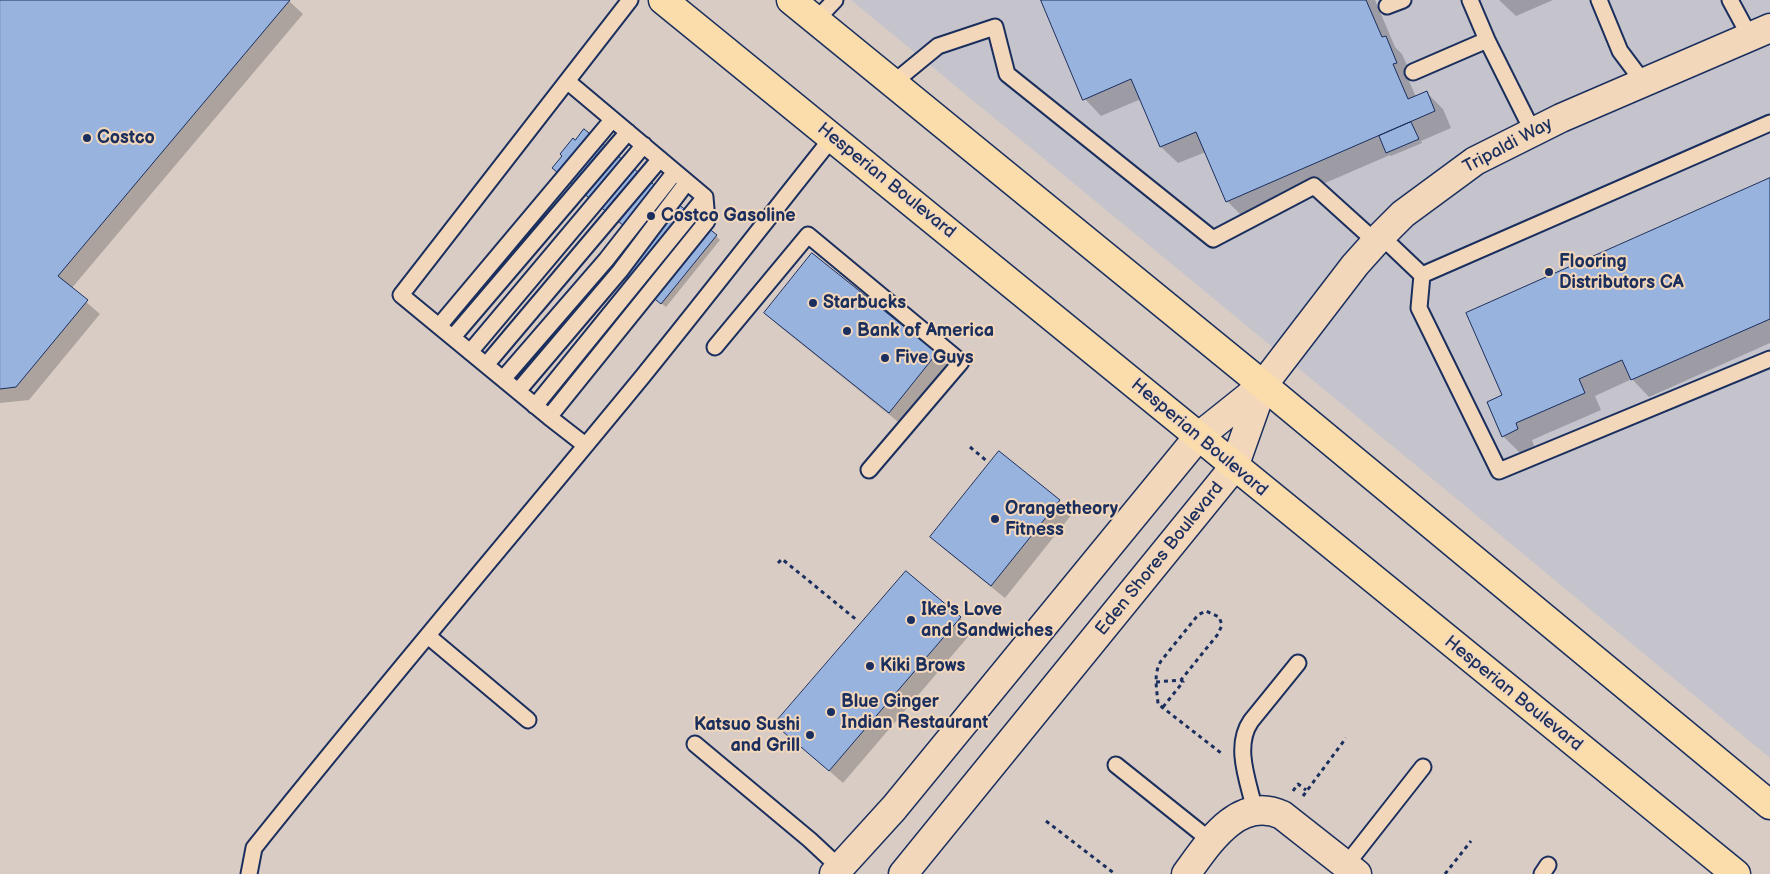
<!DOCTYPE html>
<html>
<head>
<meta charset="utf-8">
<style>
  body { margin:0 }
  canvas { display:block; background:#d8ccc5 }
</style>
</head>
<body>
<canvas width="1770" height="874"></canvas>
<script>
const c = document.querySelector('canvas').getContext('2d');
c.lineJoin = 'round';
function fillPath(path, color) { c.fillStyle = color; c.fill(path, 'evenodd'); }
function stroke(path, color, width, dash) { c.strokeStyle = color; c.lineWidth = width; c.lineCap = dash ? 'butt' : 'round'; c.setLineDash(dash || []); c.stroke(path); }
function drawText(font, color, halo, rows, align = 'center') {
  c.font = font + ' "Balsamiq Sans",sans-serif'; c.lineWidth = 4; c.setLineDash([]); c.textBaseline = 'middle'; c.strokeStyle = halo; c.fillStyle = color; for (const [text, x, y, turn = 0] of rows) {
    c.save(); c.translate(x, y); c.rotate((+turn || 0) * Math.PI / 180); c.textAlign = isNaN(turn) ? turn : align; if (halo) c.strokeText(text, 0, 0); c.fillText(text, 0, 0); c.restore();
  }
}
fillPath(new Path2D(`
  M851,0H1770V758L1355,415Z`), '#c5c4cd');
fillPath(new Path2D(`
  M0,0H288L303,14L71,289L100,314L29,400L0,403Z
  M1042,0H1375L1395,47L1402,54L1413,79L1409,81L1416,97L1426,92L1443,109L1451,128L1421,141L1422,143L1391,156L1390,155L1244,218L1227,201L1206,152L1178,163L1161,147L1141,99L1101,116L1085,99Z
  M1499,0H1553L1516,16Z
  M1770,179V343L1649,397L1632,379L1595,396L1601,410L1532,440L1534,446L1520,453L1503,436L1504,395Z
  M716,236L720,240L666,307L606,259Z
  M766,313L936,354L949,367L902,425L779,326Z
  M999,453L1059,501L1072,514L1005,598L945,550L932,537Z
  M960,618L973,631L843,783L776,724Z`), '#0003');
const building = new Path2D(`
  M0,0H290L58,276L88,300L16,387L0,389Z
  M1041,0H1366L1382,37L1386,36L1397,63L1393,64L1408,99L1427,91L1435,111L1226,202L1196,132L1160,147L1131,79L1083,100Z
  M1411,122L1419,139L1386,153L1379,136Z
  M584,129L717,235L661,304L600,255L624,226L552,168L562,156L560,154L573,138L575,140Z
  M1770,178V319L1631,380L1622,360L1579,379L1585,393L1516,423L1518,429L1502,437L1487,402L1502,395L1466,313Z
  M812,253L937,353L889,413L764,313Z
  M999,451L1060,500L991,586L930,537Z
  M906,571L961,617L829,771L774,724Z`);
fillPath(building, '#99b3df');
stroke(building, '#1b2f5e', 1);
const lane = new Path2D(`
  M1470,0L1487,40
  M1599,0L1620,51L1644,83
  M1730,0L1750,37
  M1387,6L1403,0
  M816,20L835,0
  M1413,72L1487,40L1533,132
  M893,83L938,46L995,27L1007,74L1213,239L1314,186L1376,242
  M1381,236L1422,275
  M1422,275L1419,308L1499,471L1770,359
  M1422,275L1770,123
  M439,326L612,120
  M453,337L628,132
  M715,347L808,235L961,362L869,470
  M470,352L644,145
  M486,365L660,159
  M503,379L606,260L675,172
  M518,391L620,271L687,182
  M535,406L705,197
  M549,417L707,221L705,197L567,81
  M585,445L549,417L401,295L630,0
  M428,636L528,720
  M695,744L810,840L840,868
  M1116,765L1211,841
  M1255,811C1249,783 1233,747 1251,721L1298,663
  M1346,865L1423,767
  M249,874L254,848C381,689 514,533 643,376C707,297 769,217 832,138
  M1542,874L1548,865`);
const street = new Path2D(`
  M1263,385L1355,265L1381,236L1403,214L1475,161L1561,118L1770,28
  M1186,874C1208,844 1238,795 1282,815L1357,874`);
const secondary = new Path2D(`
  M834,874L894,808L1198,437L1263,385
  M903,874L1234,467L1263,385`);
const primary = new Path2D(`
  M663,0C1021,291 1378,583 1736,874
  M791,0L1263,385L1770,805`);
stroke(lane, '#1b2f5e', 19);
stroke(street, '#1b2f5e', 31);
stroke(secondary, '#1b2f5e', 31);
stroke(primary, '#1b2f5e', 31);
stroke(new Path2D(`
  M970,447L988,462
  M778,563L782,559L858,621
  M1156,682L1181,680L1218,634L1222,625L1219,617L1206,611L1198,615L1161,661C1153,674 1157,689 1158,704L1221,753
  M1163,707L1183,682L1181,680
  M1293,791L1298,784L1306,790
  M1303,796L1346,738
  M1046,821L1115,874
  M1445,874L1471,841`), '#1b2f5e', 3, [4, 4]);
stroke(lane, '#f3d7ba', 15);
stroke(street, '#f3d7ba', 28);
stroke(secondary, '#f3d7ba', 28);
stroke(primary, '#fbddab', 28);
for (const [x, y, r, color] of [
  [87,138,5,"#1b2f5e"],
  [651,216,5,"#1b2f5e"],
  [1549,272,5,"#1b2f5e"],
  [813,303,5,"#1b2f5e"],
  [847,331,5,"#1b2f5e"],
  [885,358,5,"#1b2f5e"],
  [995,519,5,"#1b2f5e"],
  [911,620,5,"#1b2f5e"],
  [870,666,5,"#1b2f5e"],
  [831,712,5,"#1b2f5e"],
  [810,735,5,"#1b2f5e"]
]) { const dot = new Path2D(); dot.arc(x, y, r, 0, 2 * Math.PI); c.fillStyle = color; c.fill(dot); stroke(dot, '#f3d7ba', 2); }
drawText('bold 18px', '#1b2f5e', '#f3d7ba', [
  ["Costco",97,138],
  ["Costco Gasoline",661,216],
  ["Flooring",1559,262],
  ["Distributors CA",1559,283],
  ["Starbucks",823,303],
  ["Bank of America",857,331],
  ["Five Guys",895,358],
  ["Orangetheory",1005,509],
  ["Fitness",1005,530],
  ["Ike's Love",921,610],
  ["and Sandwiches",921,631],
  ["Kiki Brows",880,666],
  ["Blue Ginger",841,702],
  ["Indian Restaurant",841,723],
  ["Katsuo Sushi",800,725,"right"],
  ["and Grill",800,746,"right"]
], 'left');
drawText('18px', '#1b2f5e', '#f3d7ba', [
  ["Tripaldi Way",1508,146,-28],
  ["Hesperian Boulevard",886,181,39],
  ["Hesperian Boulevard",1199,438,40],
  ["Eden Shores Boulevard",1160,559,-51],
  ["Hesperian Boulevard",1513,694,39]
]);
</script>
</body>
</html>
